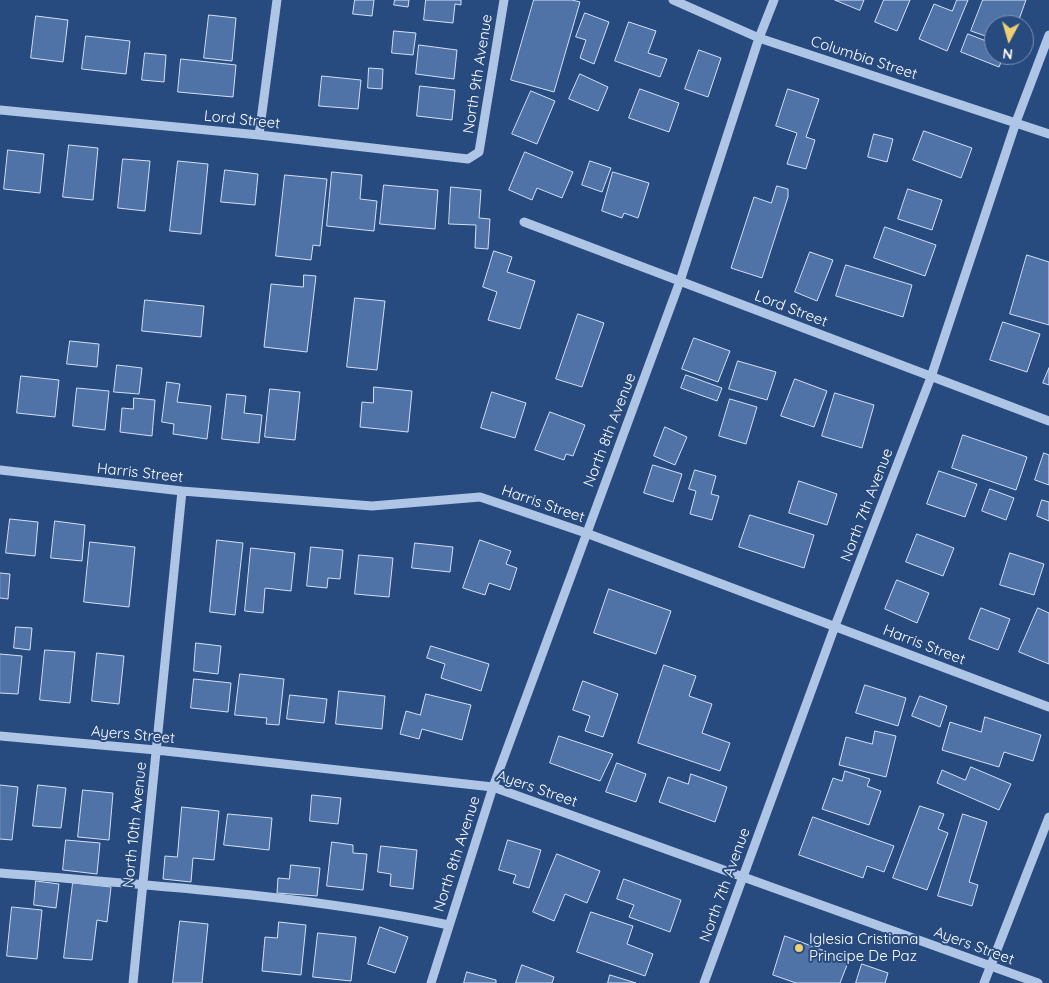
<!DOCTYPE html>
<html>
<head>
<meta charset="utf-8">
<style>
  body { margin:0 }
  #map { position:relative; width:1049px; height:983px; overflow:hidden; background:#274a7f; font-family:Quicksand,sans-serif }
  canvas { display:block }
  .north { position:absolute; left:984px; top:15px; width:50px; height:50px; box-sizing:border-box; background:#274a7f; border:1px solid #7d92b2; border-radius:50%; rotate:186deg; font-size:14px; font-weight:700; line-height:20px; text-align:center; color:#fff }
  .north::after { content:''; display:block; margin:auto; width:18px; height:22px; background:#edcf74; clip-path:polygon(50% 0,100% 100%,50% 72%,0 100%) }
</style>
</head>
<body>
<div id="map">
<canvas width="1049" height="983"></canvas>
<div class="north">N</div>
</div>
<script>
const c = document.querySelector('canvas').getContext('2d');
c.lineJoin = 'round';
function fillPath(path, color) { c.fillStyle = color; c.fill(path, 'evenodd'); }
function stroke(path, color, width, dash) { c.strokeStyle = color; c.lineWidth = width; c.lineCap = dash ? 'butt' : 'round'; c.setLineDash(dash || []); c.stroke(path); }
function drawText(font, color, halo, rows, align = 'center') {
  c.font = font + ' Quicksand,sans-serif'; c.lineWidth = 4; c.setLineDash([]); c.textBaseline = 'middle'; c.strokeStyle = halo; c.fillStyle = color; for (const [text, x, y, turn = 0] of rows) {
    c.save(); c.translate(x, y); c.rotate((+turn || 0) * Math.PI / 180); c.textAlign = isNaN(turn) ? turn : align; if (halo) c.strokeText(text, 0, 0); c.fillText(text, 0, 0); c.restore();
  }
}
const building = new Path2D(`
  M355,0H374L372,16L353,14Z
  M395,0H409L408,7L394,5Z
  M426,0H461V5L455,4L453,23L424,20Z
  M534,0H572L580,2L554,92L511,80Z
  M835,0H864L860,10Z
  M884,0H910L897,31L875,22Z
  M957,0H968L947,51L919,39L934,4L952,11Z
  M983,0H1026L1017,25H994V39L971,31Z
  M585,13L609,22L594,64L580,58L586,40L576,37Z
  M209,15L236,18L232,61L204,58Z
  M36,16L68,20L63,62L31,58Z
  M629,22L656,31L648,53L667,59L660,77L615,61Z
  M394,31L416,33L413,55L392,53Z
  M968,34L994,44V55H1004L999,67L961,52Z
  M86,36L130,41L126,74L82,69Z
  M419,45L457,50L454,79L416,74Z
  M699,50L721,58L708,97L685,89Z
  M145,53L166,55L164,82L142,80Z
  M181,59L236,65L233,97L178,92Z
  M369,68L383,69L382,89L368,88Z
  M580,74L608,87L598,111L569,99Z
  M322,76L361,80L358,109L319,106Z
  M420,86L455,90L452,120L417,116Z
  M640,89L679,103L669,132L629,118Z
  M788,89L819,99L806,137L815,140L806,169L787,164L797,133L776,126Z
  M531,91L555,101L537,144L512,134Z
  M924,131L972,148L961,178L913,160Z
  M874,134L893,139L887,162L868,157Z
  M69,145L98,148L93,200L63,197Z
  M8,150L44,154L40,193L4,189Z
  M525,152L573,172L562,198L537,188L532,200L509,190Z
  M123,159L150,161L145,211L118,208Z
  M178,161L208,164L201,234L170,231Z
  M590,161L611,168L602,192L582,185Z
  M225,170L258,174L255,205L221,202Z
  M332,172L362,175L360,199L377,201L374,231L327,226Z
  M613,172L649,183L638,218L624,213L622,218L602,211Z
  M285,175L327,179L320,246L313,245L311,260L276,256Z
  M384,185L438,190L435,229L380,224Z
  M777,186L788,189V197L762,278L731,268L754,197L771,203Z
  M451,187L481,190L479,218L490,219L488,249L475,248L476,225L449,224Z
  M908,189L942,200L932,230L898,219Z
  M885,227L936,245L925,276L874,258Z
  M494,251L512,257L507,272L535,281L520,329L488,320L497,292L483,287Z
  M810,252L833,260L817,301L795,292Z
  M1027,255L1049,262V325L1010,314Z
  M846,265L912,285L903,317L836,296Z
  M304,275L316,276L307,352L264,347L271,284L303,287Z
  M355,298L385,301L377,370L347,367Z
  M145,300L204,306L201,337L142,331Z
  M578,314L604,323L582,387L556,379Z
  M1003,322L1040,334L1027,372L990,360Z
  M694,338L730,351L718,382L682,369Z
  M70,341L99,344L97,367L67,364Z
  M738,361L776,372L767,400L729,389Z
  M117,365L142,368L139,394L114,392Z
  M1049,368V385L1043,383Z
  M686,375L722,388L717,401L681,388Z
  M21,376L59,380L55,417L17,413Z
  M795,379L827,391L814,427L781,416Z
  M167,382L180,384L177,402L211,406L207,439L173,434L174,424L162,422Z
  M374,387L412,391L408,432L360,427L362,402L373,403Z
  M77,388L109,391L105,430L73,426Z
  M270,389L300,392L295,440L265,437Z
  M492,392L526,403L515,438L481,428Z
  M835,393L874,405L862,448L822,436Z
  M227,394L246,396L244,413L262,415L259,443L222,439Z
  M134,398L155,400L152,436L120,432L122,408L133,409Z
  M730,399L757,407L746,444L719,436Z
  M550,412L585,425L573,456L566,454L564,460L535,450Z
  M665,427L687,437L675,465L654,456Z
  M963,435L1027,457L1016,490L952,468Z
  M1044,453L1049,455V485L1035,480Z
  M653,465L682,474L673,502L644,493Z
  M695,470L716,476L711,494L719,496L712,520L690,514L696,491L689,489Z
  M939,471L977,484L965,517L927,504Z
  M799,481L837,494L827,525L789,513Z
  M990,489L1014,498L1006,520L982,511Z
  M1042,500L1049,502V521L1037,516Z
  M750,515L814,535L804,568L739,547Z
  M10,519L38,522L35,556L6,553Z
  M55,521L85,525L82,561L51,558Z
  M917,534L954,548L943,576L906,562Z
  M217,540L243,543L235,615L210,612Z
  M480,540L511,551L506,564L517,568L510,590L489,583L485,595L463,588Z
  M90,542L135,547L129,607L84,602Z
  M415,543L453,547L450,572L412,568Z
  M311,547L343,550L340,579L328,578L327,588L307,586Z
  M251,548L295,553L291,591L265,588L263,613L245,611Z
  M1010,553L1044,564L1034,595L1000,585Z
  M359,555L393,558L389,597L355,594Z
  M0,573L10,574L8,599L0,598Z
  M897,580L929,593L917,623L885,609Z
  M609,589L671,611L656,654L594,633Z
  M981,608L1010,619L998,650L969,639Z
  M1038,608L1049,613V664L1019,652Z
  M16,627L32,628L30,650L14,648Z
  M196,643L221,646L218,674L194,671Z
  M431,646L489,664L481,691L441,678L445,664L427,658Z
  M45,650L75,652L70,703L40,700Z
  M97,653L124,656L119,704L92,701Z
  M0,654L22,656L18,694L0,693Z
  M664,665L696,676L689,696L712,704L702,733L730,743L720,771L638,743Z
  M240,674L284,679L279,725L266,724L267,718L235,715Z
  M194,679L231,683L228,712L191,708Z
  M583,681L618,694L603,737L585,731L590,716L573,710Z
  M865,685L906,698L898,726L856,713Z
  M339,691L385,696L382,729L336,724Z
  M426,694L471,705L462,740L422,729L419,739L400,734L406,711L420,715Z
  M290,695L327,699L324,723L287,719Z
  M920,696L947,706L940,727L912,716Z
  M985,717L1041,735L1033,761L1004,752L999,767L942,750L950,722L981,732Z
  M875,731L896,736L886,777L839,765L846,737L872,744Z
  M559,736L613,754L600,781L550,763Z
  M617,763L646,774L636,802L606,792Z
  M971,767L1011,784L999,810L937,783L942,770L965,780Z
  M845,771L870,779L867,786L881,791L869,825L822,809L833,778L842,781Z
  M691,774L727,787L715,822L659,802L668,777L688,784Z
  M0,785L18,787L12,840L0,839Z
  M38,785L66,788L61,828L33,826Z
  M83,790L113,793L109,840L78,837Z
  M312,795L341,798L338,824L310,821Z
  M920,806L944,814L938,829L948,833L927,890L893,878Z
  M182,807L219,811L214,860L193,858L191,882L163,879L165,856L177,857Z
  M228,814L272,818L269,850L224,845Z
  M963,814L987,822L969,882L978,885L972,906L938,896Z
  M813,817L894,846L884,872L867,866L863,878L799,855Z
  M66,840L100,843L97,874L63,870Z
  M508,840L541,850L529,888L513,883L516,875L499,870Z
  M332,842L353,845V853L367,854L363,890L327,886Z
  M381,846L417,850L413,889L390,886L391,874L378,872Z
  M557,854L600,871L587,903L565,894L554,921L533,912Z
  M291,865L320,868L317,896L277,893L278,878L289,879Z
  M624,879L681,900L670,932L629,917L634,905L617,899Z
  M36,881L59,884L56,908L34,905Z
  M73,883L111,887L107,922L97,920L92,960L64,958Z
  M12,907L42,910L37,959L7,956Z
  M591,912L633,926L627,944L653,954L645,976L577,952Z
  M180,921L208,924L202,983H173Z
  M279,922L306,925L301,975L262,971L265,937L277,938Z
  M380,927L408,937L395,973L368,964Z
  M318,933L356,937L351,981L313,977Z
  M785,936L849,960L840,983H796L773,975Z
  M862,964L888,973L885,983H856Z
  M522,965L554,977L552,983H516Z
  M467,972L496,980V983H464Z
  M610,975L636,983H608Z`);
fillPath(building, '#5073a7');
stroke(building, '#d1e0f4', 1);
stroke(new Path2D(`
  M673,0L759,38L1049,134
  M0,110L259,135L468,159L479,152L504,0
  M259,135L277,0
  M524,222L1049,421
  M0,470L182,491L372,506L480,497L586,533L1049,707
  M0,736L156,750L493,787L1038,983
  M0,873C150,885 302,895 449,925
  M133,983L182,491
  M431,983L493,787L680,281L759,38L774,0
  M704,983L835,626L931,377L1016,122L1049,35
  M984,983L1049,817`), '#aec5e5', 9);
for (const [x, y, r, color] of [
  [799,948,5,"#edcf74"]
]) { const dot = new Path2D(); dot.arc(x, y, r, 0, 2 * Math.PI); c.fillStyle = color; c.fill(dot); stroke(dot, '#274a7f', 2); }
drawText('15px', '#fff', '#274a7f', [
  ["Columbia Street",864,58,18],
  ["North 9th Avenue",478,74,-81],
  ["Lord Street",242,120,6],
  ["Lord Street",791,309,21],
  ["North 8th Avenue",610,430,-69],
  ["Harris Street",140,473,6],
  ["Harris Street",543,504,19],
  ["North 7th Avenue",867,505,-69],
  ["Harris Street",924,645,21],
  ["Ayers Street",133,735,5],
  ["Ayers Street",537,789,19],
  ["North 10th Avenue",135,825,-84],
  ["North 8th Avenue",457,854,-72],
  ["North 7th Avenue",725,885,-70],
  ["Ayers Street",974,946,20]
]);
drawText('15px', '#fff', '#274a7f', [
  ["Iglesia Cristiana",809,939],
  ["Principe De Paz",809,956]
], 'left');
</script>
</body>
</html>
